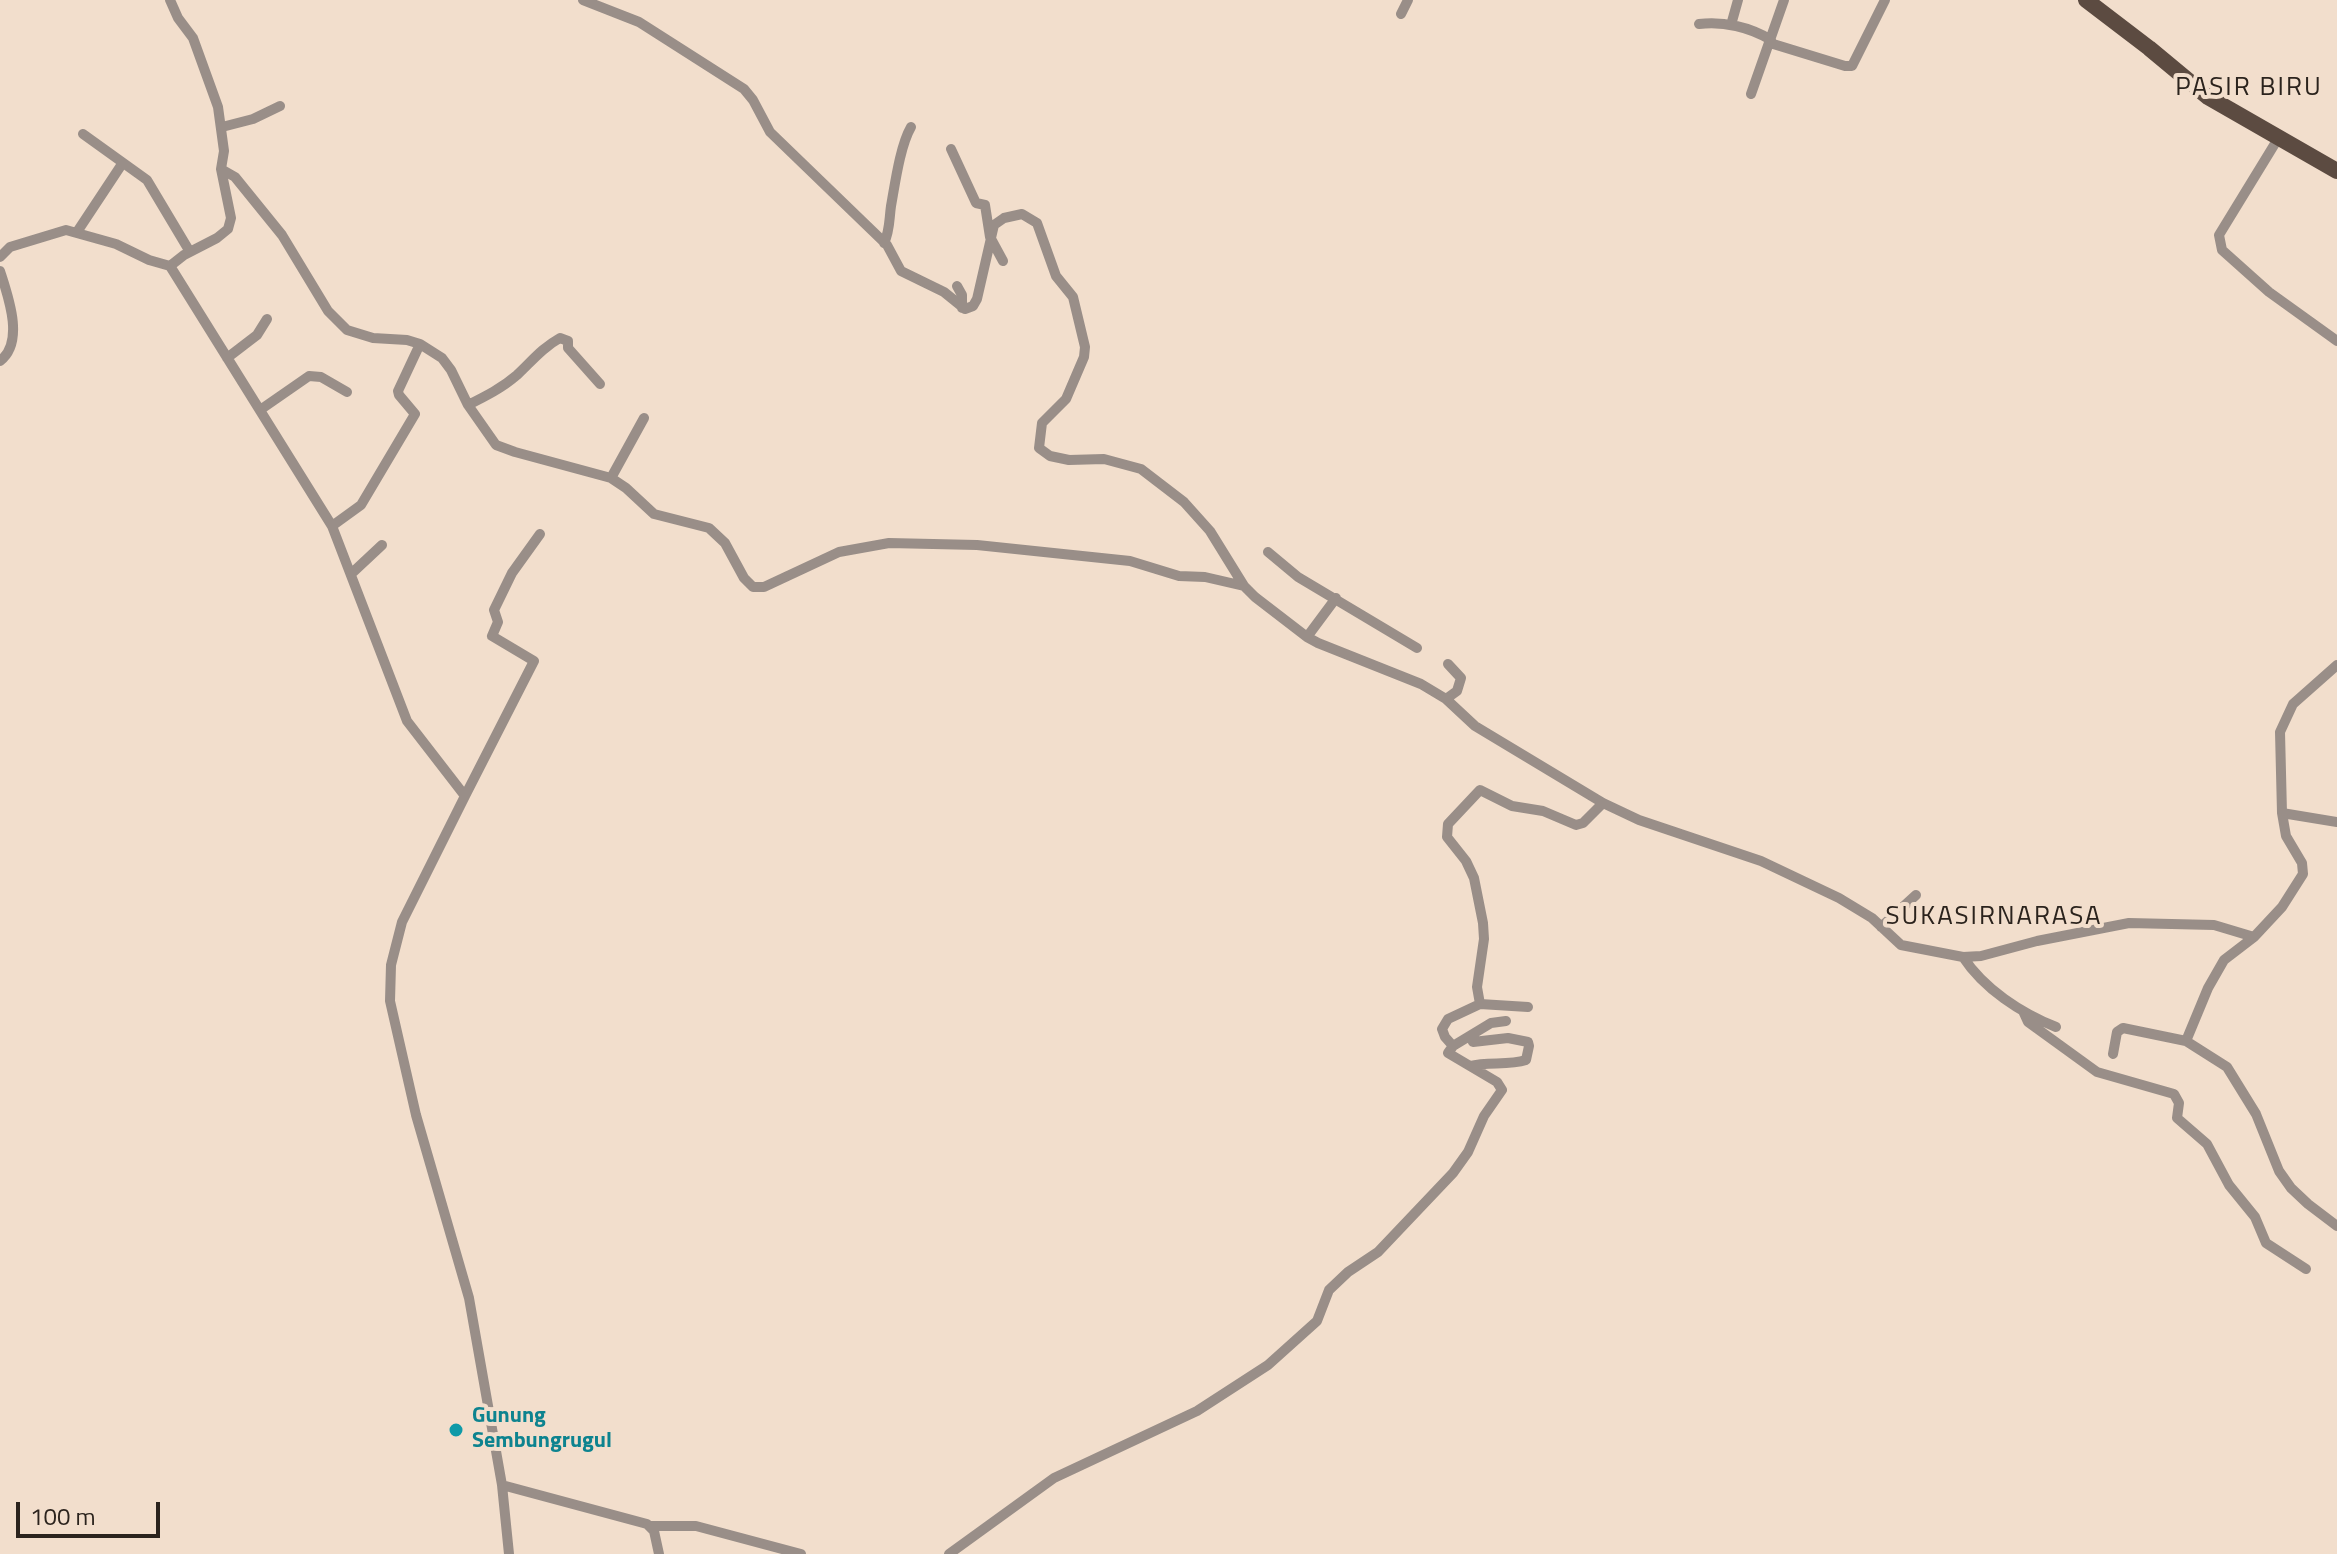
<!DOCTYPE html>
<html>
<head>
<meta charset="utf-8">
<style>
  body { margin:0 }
  #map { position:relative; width:2337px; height:1554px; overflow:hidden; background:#f2decc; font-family:"Titillium Web",sans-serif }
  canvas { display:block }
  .scale { position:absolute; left:16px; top:1502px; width:144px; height:36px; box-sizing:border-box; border:4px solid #2b231d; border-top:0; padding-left:10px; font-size:24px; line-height:28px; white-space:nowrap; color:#2b231d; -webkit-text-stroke:6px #f2decc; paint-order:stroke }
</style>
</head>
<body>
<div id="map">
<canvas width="2337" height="1554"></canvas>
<div class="scale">100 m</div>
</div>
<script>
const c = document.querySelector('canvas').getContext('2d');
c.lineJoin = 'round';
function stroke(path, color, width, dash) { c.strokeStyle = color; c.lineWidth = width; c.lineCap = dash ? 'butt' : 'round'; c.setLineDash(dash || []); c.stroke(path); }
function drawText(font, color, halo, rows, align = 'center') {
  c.font = font + ' "Titillium Web",sans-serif'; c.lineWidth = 8; c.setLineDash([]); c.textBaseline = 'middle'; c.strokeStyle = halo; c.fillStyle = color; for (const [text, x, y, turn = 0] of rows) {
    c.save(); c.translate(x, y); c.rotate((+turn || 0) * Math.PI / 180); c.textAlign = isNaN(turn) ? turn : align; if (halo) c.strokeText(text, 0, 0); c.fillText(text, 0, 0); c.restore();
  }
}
stroke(new Path2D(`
  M583,0L639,22L744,89L753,100L770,132L887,245L901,271L944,292L965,309L973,306L977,299L994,225L1004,218L1022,214L1037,223L1056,276L1073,297L1085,347L1084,357L1066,399L1042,423L1039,448L1050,456L1069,460L1104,459L1141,469L1184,502L1210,531L1244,586L1255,597L1307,637L1318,643L1421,684L1446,699L1475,726L1603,803L1639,820L1761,861L1839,898L1872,918L1901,945L1963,957L1981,956L2037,941L2129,923L2214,925L2254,937
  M1401,14L1408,0
  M1699,24C1723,21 1750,27 1771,40
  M1731,25L1738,0
  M1770,43L1845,66H1852L1885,0
  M1751,94L1784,0
  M222,127L253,119L280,106
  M83,134L147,180L190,252
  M2279,137L2219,235L2222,250L2269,292L2337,341
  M951,149L976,203L985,205L990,237L1003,261
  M221,169L235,177L282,235L328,311L347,330L373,338L407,340L420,344L442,358L451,370L468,405L496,445L515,452L611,478L626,488L654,514L709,528L725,543L744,578L753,587H764L839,552L889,543L977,545L1130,561L1179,576L1205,577L1244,586
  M77,232L122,164
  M884,243C890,231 889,220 891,206C895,184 900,146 911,127
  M0,257L10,247L66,230L116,244L149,260L170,266L332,526L407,721L465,796L402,922L391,965L390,1001L416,1115L469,1298L502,1485L509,1554
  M170,266L184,255L217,238L228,229L231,218L221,169L224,151L218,107L193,38L178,18L170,0
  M0,271C8,296 25,342 0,361
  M957,286L962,295V308
  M227,358L257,335L267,319
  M468,405C486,396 502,388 517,375C532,361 542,348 560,338L568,341V348L600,384
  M260,410L309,376L321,377L347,392
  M611,478L644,418
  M332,526L361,505L415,414L399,395L398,391L420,344
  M1268,552L1298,577L1417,648
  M351,574L382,545
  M1307,637L1336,598
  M1446,699L1457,691L1461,678L1448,664
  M465,796L534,661L492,636L498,622L494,610L512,573L540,534
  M2282,813L2337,822
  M1881,927L1916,895
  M1963,957C1984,989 2021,1013 2056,1027
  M1480,1004L1528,1007
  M2023,1011L2028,1022L2097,1072L2174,1094L2179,1103L2177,1118L2207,1144L2229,1185L2255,1217L2266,1243L2306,1269
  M1470,1036L1473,1042L1508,1038L1528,1042L1529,1046L1526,1060C1508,1066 1488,1061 1470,1066
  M2186,1041L2208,988L2224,960L2254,937L2282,907L2303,874L2302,863L2286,836L2282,813L2280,732L2293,704L2337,665
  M1453,1046L1491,1023L1506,1021
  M2113,1054L2117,1032L2123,1028L2186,1041L2227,1067L2256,1114L2279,1171L2291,1188L2308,1204L2337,1226
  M502,1485L647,1524L654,1531L659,1554
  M651,1526H696L801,1554
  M949,1554L1054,1478L1197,1411L1268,1365L1317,1321L1329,1290L1348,1272L1378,1252L1453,1173L1468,1152L1484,1116L1502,1090L1497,1082L1448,1053L1453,1046L1445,1037L1442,1029L1448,1019L1480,1004L1477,987L1484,939L1483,923L1474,878L1466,861L1447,837L1448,824L1480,790L1512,806L1543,811L1576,825L1583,823L1603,803`), '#998e88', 10);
stroke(new Path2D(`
  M2086,0L2149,48L2208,97L2337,171`), '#5c4b41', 16);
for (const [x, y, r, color] of [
  [456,1430,8,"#0f9aa8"]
]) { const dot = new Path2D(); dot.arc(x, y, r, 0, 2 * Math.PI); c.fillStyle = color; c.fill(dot); stroke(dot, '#f2decc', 3); }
drawText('bold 22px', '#0d838f', '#f2decc', [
  ["Gunung",472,1417],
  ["Sembungrugul",472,1442]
], 'left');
c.letterSpacing = '2px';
drawText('26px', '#2b231d', '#f2decc', [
  ["PASIR BIRU",2249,89],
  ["SUKASIRNARASA",1994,918]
]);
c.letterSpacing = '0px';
</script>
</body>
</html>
